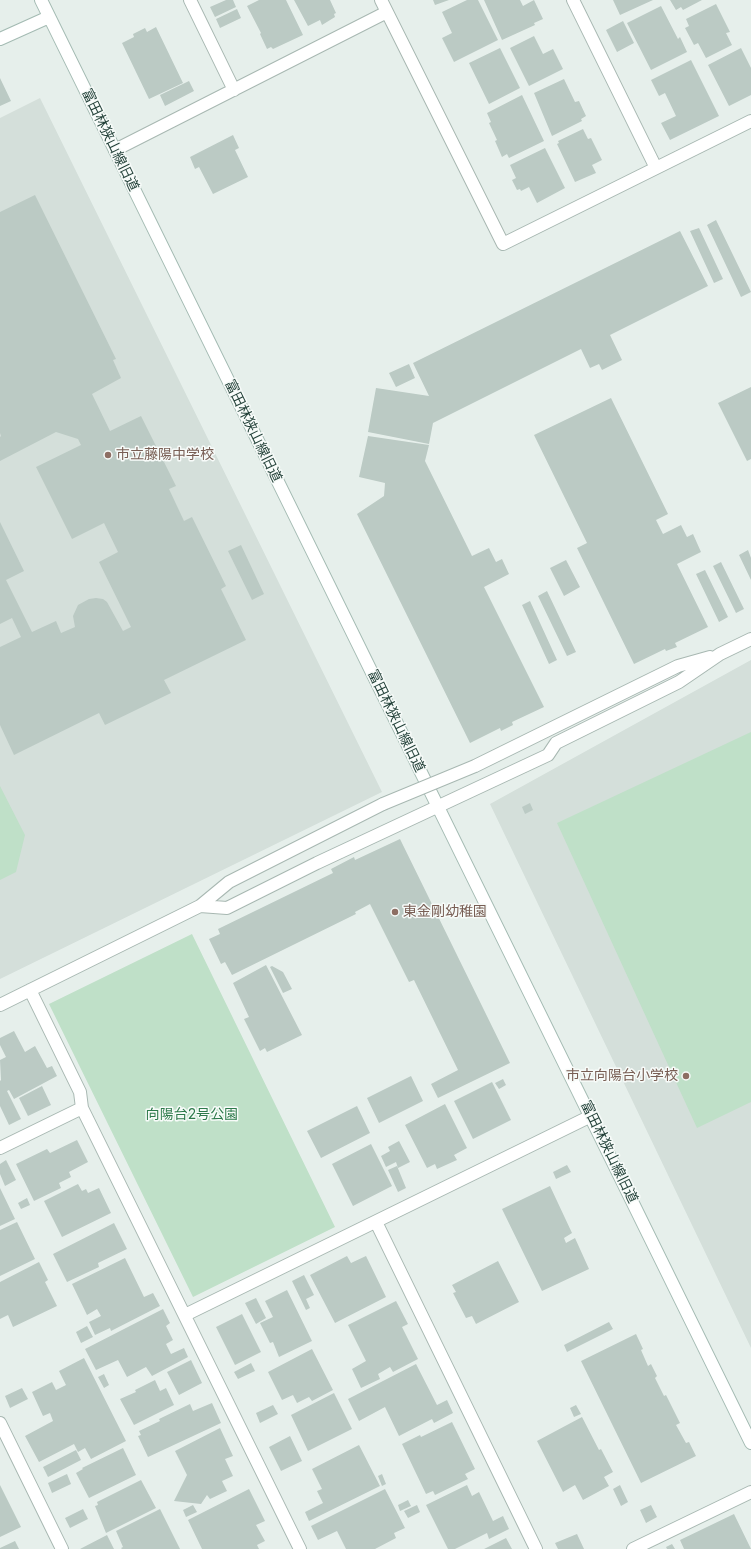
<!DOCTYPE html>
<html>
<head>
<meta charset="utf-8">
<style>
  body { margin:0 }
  canvas { display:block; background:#e6efeb }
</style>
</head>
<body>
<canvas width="751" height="1549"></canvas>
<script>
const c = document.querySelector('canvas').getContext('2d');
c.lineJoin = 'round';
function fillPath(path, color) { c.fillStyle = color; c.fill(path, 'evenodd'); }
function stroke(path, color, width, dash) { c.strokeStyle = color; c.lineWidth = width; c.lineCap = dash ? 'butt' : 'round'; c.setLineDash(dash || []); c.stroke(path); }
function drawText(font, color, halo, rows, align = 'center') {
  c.font = font + ' Inter,"Noto Sans JP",sans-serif'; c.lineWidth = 3; c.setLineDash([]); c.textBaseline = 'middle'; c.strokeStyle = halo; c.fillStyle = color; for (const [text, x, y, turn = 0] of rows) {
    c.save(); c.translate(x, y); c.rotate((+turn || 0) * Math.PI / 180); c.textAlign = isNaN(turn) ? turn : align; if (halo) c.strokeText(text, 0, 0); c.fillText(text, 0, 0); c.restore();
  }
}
fillPath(new Path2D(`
  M40,98L382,792L0,979V118Z
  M751,660V1348L490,804Z`), '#d4dfda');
fillPath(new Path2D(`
  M751,732V1102L697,1128L557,823Z
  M0,786L25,835L16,872L0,880Z
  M192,934L335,1227L193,1297L49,1004Z`), '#bfe0c8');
fillPath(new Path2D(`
  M226,0H233L236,7L215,17L210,7Z
  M259,0H286L303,35L273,49L271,47L267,49L260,34L261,33L247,6Z
  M294,0H330L336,13L334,14L335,17L322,25L320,20L308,26Z
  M433,0H449L435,5Z
  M467,0H478L498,40L454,62L442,38L452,33L442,12Z
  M484,0H520L523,6L534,0L543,19L534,23L535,25L502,40Z
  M613,0H653L620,15Z
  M670,0H702L683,10L681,7L676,10Z
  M716,4L730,32L726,33L732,45L706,58L698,43L694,45L685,28L689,26L686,19Z
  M661,6L678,39L680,37L687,52L651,70L627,23Z
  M237,9L241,18L220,28L216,19Z
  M623,21L634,43L617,52L606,30Z
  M156,27L183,83L149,99L122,43L134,37L133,34L145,28L147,32Z
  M534,36L543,54L553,49L563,69L529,86L510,48Z
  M500,48L520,88L489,104L469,63Z
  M741,48L751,68V95L729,106L708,65Z
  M691,60L719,116L670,140L661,123L676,116L665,93L659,96L651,80Z
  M0,78L11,101L0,106Z
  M564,79L575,102L579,101L586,116L581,119L582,121L552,136L534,93Z
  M189,81L194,91L165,106L160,95Z
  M522,95L544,141L509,158L507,154L502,157L495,141L497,140L489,123L491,122L487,113Z
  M583,129L588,139L591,138L602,160L592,165L596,173L575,182L557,144L559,143L558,141Z
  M233,135L239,148L235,150L248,177L213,194L199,167L195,169L190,157Z
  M545,148L565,188L537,203L529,187L521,191L520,189L517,190L512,180L516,178L510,165Z
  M35,195L116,359L113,360L121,378L92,394L110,431L141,416L176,486L169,489L184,521L192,517L226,586L221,589L246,640L164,680L171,693L105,725L99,713L14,755L0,725V647L21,637L12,618L0,624V522L24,571L6,580L32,632L56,621L61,633L75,627L73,616L78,605L89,599L96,598L103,599L107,602L123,631L131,627L99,562L118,552L104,523L72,539L36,467L81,445L78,439L56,432L0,461V437L1,436L0,433V212Z
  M716,220L751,292L741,297L707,225Z
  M699,228L723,279L714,283L690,231Z
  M680,231L708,286L610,335L622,360L602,370L599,364L590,368L581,349L433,423L429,444L368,432L376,388L429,396L413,363Z
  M409,364L415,378L396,387L389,373Z
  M751,387V459L747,461L718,403Z
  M611,398L668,514L656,520L663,534L681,525L687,537L693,534L701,552L677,564L708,627L675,643L677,647L666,651L665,649L634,664L577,548L587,543L534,435Z
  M368,436L429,445L425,461L472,556L489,548L496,562L502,559L509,574L484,587L544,707L512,722L513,725L501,731L500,728L470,743L357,514L384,496L385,483L359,477Z
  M241,545L264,594L252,600L228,551Z
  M748,550L751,558V580L739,555Z
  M566,560L580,587L564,596L550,568Z
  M721,562L744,609L736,613L713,566Z
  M705,570L728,617L719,622L696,574Z
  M547,591L576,652L567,656L538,596Z
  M530,601L557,660L549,664L522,605Z
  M530,803L533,810L525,814L522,807Z
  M400,839L510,1063L438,1098L431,1084L458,1070L414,980L409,982L370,904L355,912L356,914L232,975L225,962L221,964L209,939L220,934L218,929L333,873L331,869L354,857L355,860Z
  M266,965L302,1035L267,1052L265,1048L260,1051L244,1019L249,1017L233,983Z
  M272,966L283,972L292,989L283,993L270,967Z
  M14,1031L25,1052L35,1046L47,1068L52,1066L57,1076L14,1099L9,1090L7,1091L21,1119L9,1125L0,1106V1081L1,1080L0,1060L6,1057L0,1045V1038Z
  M411,1076L423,1101L379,1123L367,1098Z
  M503,1079L506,1085L499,1089L495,1083Z
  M492,1082L511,1120L473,1139L454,1101Z
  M42,1086L51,1105L28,1116L19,1098Z
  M445,1104L467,1148L454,1155L457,1160L437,1169L435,1164L427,1168L405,1125Z
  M357,1106L370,1133L321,1158L307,1131Z
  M77,1140L88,1162L69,1172L71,1177L59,1183L61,1188L34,1201L16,1164L47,1149L50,1153Z
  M399,1141L410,1162L398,1168L396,1162L386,1167L381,1156L390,1151L388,1147Z
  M371,1144L392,1186L353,1206L332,1164Z
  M6,1160L16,1180L5,1186L0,1174V1164Z
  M567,1165L571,1172L556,1179L553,1172Z
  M397,1166L406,1188L398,1192L388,1170Z
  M78,1184L82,1191L86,1189L88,1193L99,1188L111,1213L62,1237L44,1201Z
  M550,1186L572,1233L564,1238L566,1243L575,1238L589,1269L542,1291L502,1209Z
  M0,1188L15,1219L0,1226Z
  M27,1198L30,1205L21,1209L18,1203Z
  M17,1222L35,1259L0,1276V1230Z
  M114,1223L127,1249L98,1263L99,1267L67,1282L53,1254Z
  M347,1256L351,1263L366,1256L386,1297L335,1323L310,1275Z
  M125,1258L144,1297L153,1293L160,1306L111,1331L110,1328L95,1335L89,1322L101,1316L97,1309L87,1315L72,1284Z
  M498,1261L519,1302L476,1324L472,1316L466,1318L453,1293L456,1292L452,1285Z
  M39,1262L48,1280L45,1282L57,1306L13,1327L8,1315L0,1319V1282Z
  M304,1275L314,1295L306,1299L310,1308L306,1310L292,1281Z
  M287,1290L312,1341L279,1357L273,1342L270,1343L260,1323L273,1317L265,1301Z
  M256,1298L266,1318L256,1324L245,1303Z
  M396,1301L408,1324L402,1327L418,1359L393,1372L390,1367L378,1374L380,1379L361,1388L352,1369L366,1361L348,1325Z
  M163,1309L170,1323L166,1326L173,1340L166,1344L171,1354L184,1348L188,1357L152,1376L146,1367L127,1377L118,1360L96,1370L85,1349Z
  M242,1314L261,1352L235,1365L216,1327Z
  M609,1322L613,1329L567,1352L564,1345Z
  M87,1326L93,1337L81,1343L76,1332Z
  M636,1334L643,1349L641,1350L648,1366L651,1364L657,1376L655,1378L664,1396L666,1395L680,1423L676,1425L686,1443L689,1442L696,1456L641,1483L581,1361Z
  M312,1349L333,1390L312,1401L309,1397L297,1403L293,1395L282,1400L268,1372Z
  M84,1358L126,1441L91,1459L85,1448L78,1452L74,1444L39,1462L25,1436L53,1421L50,1413L43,1416L32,1392L52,1382L56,1390L66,1385L59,1371Z
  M191,1360L202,1383L179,1395L167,1372Z
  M251,1363L255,1371L238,1379L234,1372Z
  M416,1364L437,1405L447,1400L453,1413L434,1423L432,1419L399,1436L385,1407L359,1421L348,1399Z
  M104,1374L109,1385L104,1388L98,1377Z
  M155,1380L160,1391L166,1388L174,1405L134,1425L120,1399L136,1392L135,1390Z
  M22,1388L28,1399L10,1408L5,1396Z
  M334,1393L352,1429L308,1451L291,1415Z
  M212,1403L221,1423L148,1457L138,1436L141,1435L139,1431L160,1421L159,1419L190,1404L193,1411Z
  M273,1405L278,1414L260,1423L256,1413Z
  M576,1405L581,1414L574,1417L570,1408Z
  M582,1417L599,1450L601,1449L613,1472L604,1477L609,1486L583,1500L575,1485L563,1492L537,1441Z
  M452,1422L475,1469L465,1474L468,1479L435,1495L433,1491L426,1494L402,1444L420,1435L421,1437Z
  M220,1428L233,1456L225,1459L233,1476L222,1481L227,1491L210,1499L207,1495L201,1504L174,1501L187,1475L175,1451Z
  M290,1436L302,1461L281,1471L269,1447Z
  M359,1445L380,1486L309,1521L305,1512L323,1503L317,1491L322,1489L312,1469Z
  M123,1448L136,1475L89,1498L76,1473L83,1469L82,1468Z
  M76,1450L81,1460L48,1477L43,1467Z
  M67,1474L71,1484L52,1493L48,1483Z
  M382,1474L386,1484L382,1486L378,1476Z
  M141,1480L156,1508L106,1533L95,1506L98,1505L97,1502Z
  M0,1485L21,1527L0,1537Z
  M467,1485L472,1496L479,1492L493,1521L503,1516L509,1529L489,1539L487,1533L455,1549H448L426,1505Z
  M620,1485L628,1502L621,1506L613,1489Z
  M249,1489L265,1521L256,1525L265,1541L257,1545L259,1549H202L188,1520Z
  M385,1489L405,1528L394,1533L396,1538L375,1549H346L337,1531L318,1540L311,1526Z
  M408,1500L411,1506L400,1511L398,1505Z
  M193,1505L197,1512L186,1517L183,1510Z
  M417,1505L420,1512L408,1518L404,1511Z
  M651,1505L657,1517L646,1523L640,1510Z
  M83,1509L88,1519L70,1528L65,1518Z
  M160,1509L180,1549H122L121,1548L123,1547L116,1531Z
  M734,1514L751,1549H684L680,1540Z
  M577,1534L584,1549H558L555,1543Z
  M107,1535L114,1549H80Z
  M506,1538L512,1549H484Z
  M15,1541L19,1549H0V1548Z
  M672,1544L675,1549H667L666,1547Z`), '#bbcac4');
const street = new Path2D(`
  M190,0L234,90
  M381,0L503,244L751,121
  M573,0L656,168
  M115,150L387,12
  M475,766L678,666L710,657
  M200,906L227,908L317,863L548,755L556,743L679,682L720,654L751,639
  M30,990L80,1092L82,1108L300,1549
  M0,1005L200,906L229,882L383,804
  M0,1148L82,1108
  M376,1222L536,1549
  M185,1315L591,1116
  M0,1423L62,1549
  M633,1549L751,1492`);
const secondary = new Path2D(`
  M41,0L751,1443
  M0,39L49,17`);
stroke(street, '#a8b8b2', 14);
stroke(secondary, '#a4bbb3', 14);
stroke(street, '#fff', 12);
stroke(secondary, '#fff', 12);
const streetBridge = new Path2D(`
  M383,804L475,766`);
stroke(streetBridge, '#a8b8b2', 14, []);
stroke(streetBridge, '#fff', 12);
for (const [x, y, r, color] of [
  [108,455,4,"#8d6e63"],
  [395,912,4,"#8d6e63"],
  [686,1076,4,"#8d6e63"]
]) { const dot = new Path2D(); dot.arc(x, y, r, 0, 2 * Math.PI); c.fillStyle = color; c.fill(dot); stroke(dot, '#f7fbf9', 1.5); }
drawText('14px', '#24423a', '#f7fbf9', [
  ["富田林狭山線旧道",110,140,64],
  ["富田林狭山線旧道",253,431,64],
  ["富田林狭山線旧道",396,721,64],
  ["富田林狭山線旧道",609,1152,64]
]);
drawText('14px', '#785e54', '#f7fbf9', [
  ["市立藤陽中学校",116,455],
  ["東金剛幼稚園",403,912],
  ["市立向陽台小学校",678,1076,"right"]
], 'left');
drawText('14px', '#2d7a4b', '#f7fbf9', [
  ["向陽台2号公園",192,1115]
]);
</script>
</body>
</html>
